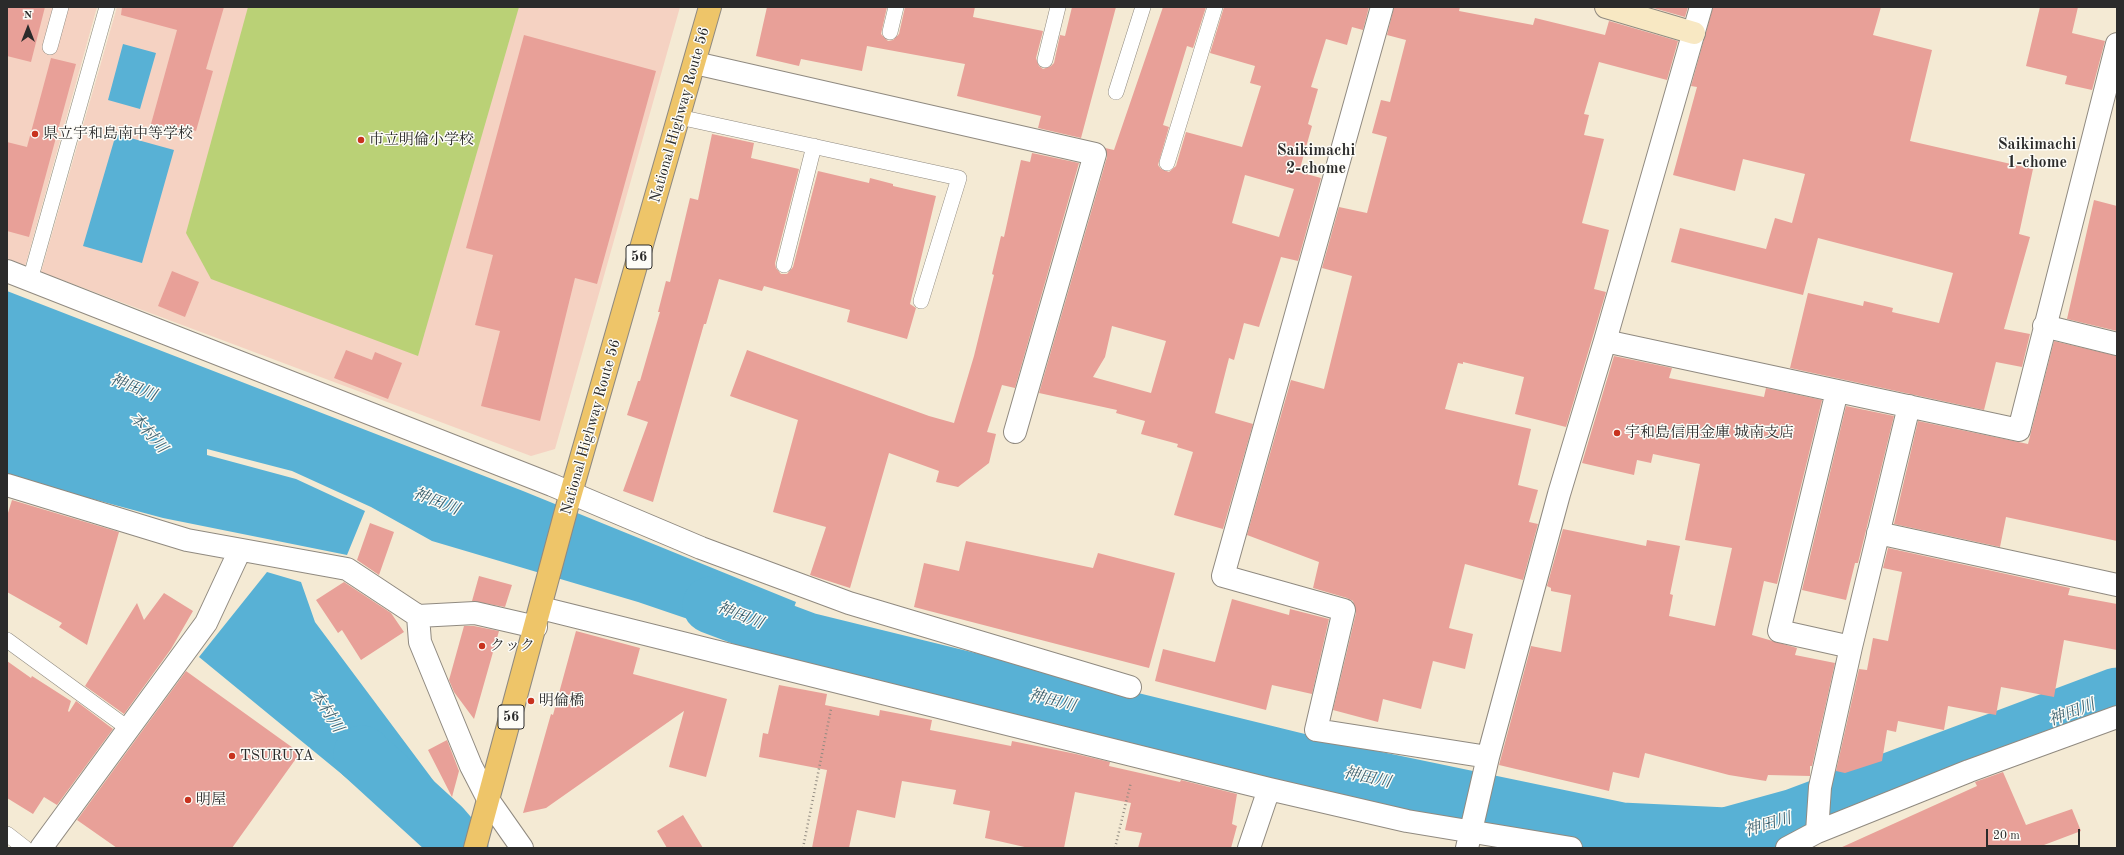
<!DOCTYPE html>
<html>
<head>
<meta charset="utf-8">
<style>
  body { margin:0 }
  #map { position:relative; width:2124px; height:855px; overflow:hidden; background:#f4ead4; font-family:"Old Standard TT",serif }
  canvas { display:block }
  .frame { position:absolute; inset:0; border:8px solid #2b2b2b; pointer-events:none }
  .north { position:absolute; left:8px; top:8px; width:40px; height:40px; -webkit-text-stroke:3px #fdfcf7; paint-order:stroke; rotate:0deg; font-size:11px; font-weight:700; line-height:16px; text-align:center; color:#2b2b2b }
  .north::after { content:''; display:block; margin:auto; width:14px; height:18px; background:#2b2b2b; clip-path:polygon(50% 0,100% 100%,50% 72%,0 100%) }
  .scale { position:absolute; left:1986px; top:829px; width:94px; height:18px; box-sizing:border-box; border:2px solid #2b2b2b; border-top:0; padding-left:5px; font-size:12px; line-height:14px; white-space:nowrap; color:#2b2b2b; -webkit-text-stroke:3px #fdfcf7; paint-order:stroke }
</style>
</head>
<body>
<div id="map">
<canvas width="2124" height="855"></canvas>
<div class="frame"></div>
<div class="north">N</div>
<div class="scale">20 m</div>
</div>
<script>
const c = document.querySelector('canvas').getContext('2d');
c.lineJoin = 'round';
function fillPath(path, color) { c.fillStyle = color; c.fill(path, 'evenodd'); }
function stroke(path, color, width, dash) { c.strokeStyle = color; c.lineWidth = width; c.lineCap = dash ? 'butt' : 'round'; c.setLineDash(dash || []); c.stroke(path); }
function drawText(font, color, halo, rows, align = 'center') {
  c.font = font + ' "Old Standard TT","Noto Serif JP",serif'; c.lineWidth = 3; c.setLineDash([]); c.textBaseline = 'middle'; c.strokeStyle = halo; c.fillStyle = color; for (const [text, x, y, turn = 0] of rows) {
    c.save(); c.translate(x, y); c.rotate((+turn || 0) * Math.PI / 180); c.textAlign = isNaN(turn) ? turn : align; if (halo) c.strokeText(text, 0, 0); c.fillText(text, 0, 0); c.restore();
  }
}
fillPath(new Path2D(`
  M7,7H97L25,267L7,260Z
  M117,7H680L555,449L531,456L41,272Z`), '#f5d2c2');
fillPath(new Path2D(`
  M248,7H519L418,356L211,279L186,233Z`), '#bad176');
fillPath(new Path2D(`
  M123,44L156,53L140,109L108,100Z
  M116,134L174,150L142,263L83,246Z
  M7,291L523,491L796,602L779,650L638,602L432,541L371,507L292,471L207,449V455L296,479L365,511L347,555L163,518L7,476Z
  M267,572L301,582L315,622L439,788L405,826L199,657Z`), '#58b1d5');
stroke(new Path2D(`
  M711,605L807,641L1352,775L1621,831L1726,836L1795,817L2117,696
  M362,754L442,827L460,848`), '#58b1d5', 57);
fillPath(new Path2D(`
  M7,7H45L31,62L7,56Z
  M122,7H224L206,69L213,71L196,131L185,128L183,133L151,124L177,30L121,15Z
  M767,7H887L881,34L888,41L893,40L899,34L905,7H975L973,17L1043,31L1036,58L1039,66L1043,69L1051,66L1054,63L1060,35L1065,36L1072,7H1116L1081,138L1038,128L1041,116L957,96L965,64L867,46L862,71L801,59L799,66L756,56Z
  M1163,7H1206L1193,48L1187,46L1163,125L1169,127L1158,165L1161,169L1169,172L1176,166L1186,132L1242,147L1261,86L1250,83L1255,66L1210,53L1224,7H1369L1363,30L1352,27L1347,45L1326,39L1311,87L1318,89L1308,124L1312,126L1299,172L1321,178L1298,261L1281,257L1259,327L1244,323L1234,360L1229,358L1215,413L1253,424L1223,529L1174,515L1193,452L1177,447L1178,444L1141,434L1145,421L1116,413L1117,410L1039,393L1107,157L1105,148L1114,150ZM1245,175L1294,189L1279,237L1232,223ZM1112,326L1166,341L1151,393L1093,377L1105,357Z
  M1394,7H1460L1459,11L1533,25L1535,18L1605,35L1609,21L1678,41L1667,80L1599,62L1584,114L1589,115L1584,135L1604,139L1582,223L1609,230L1594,289L1606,292L1566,427L1515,414L1524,377L1463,362V364L1458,363L1445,409L1531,429L1518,485L1538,490L1529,522L1538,524L1523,580L1465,564L1449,628L1473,634L1465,669L1433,661L1421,709L1383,699L1378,722L1333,710L1356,613L1353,601L1347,598L1313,588L1319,562L1247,535L1291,380L1324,389L1352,276L1322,268L1339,207L1367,213L1387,137L1372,133L1381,100L1390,102L1406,40L1387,35Z
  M1650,7H1688L1685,17Z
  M1713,7H1881L1873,35L1932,50L1910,141L2033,169L2019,234L2030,237L2004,329L2030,334L2022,367L1996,362L1984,410L1790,368L1808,293L1863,306L1864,301L1893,308L1892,312L1939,323L1953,273L1818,238L1803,295L1671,262L1680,228L1766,249L1775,218L1792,223L1805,174L1743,159L1735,191L1673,175L1697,87L1691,86Z
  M2040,7H2078L2072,33L2105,41L2092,90L2065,84L2067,76L2026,66Z
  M524,35L656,71L597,284L575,278L540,421L481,406L500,331L475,325L493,255L466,248Z
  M51,58L76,64L29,237L7,231V142L27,147Z
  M712,134L754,143L751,158L799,169L775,263L776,268L781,274H787L793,267L818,171L869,183L870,178L893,184V186L936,196L910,304L916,308L907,339L847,322L850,310L764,286L762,291L719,279L706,324H704L653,502L623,491L648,422L627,415L638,381H640L660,312H658L666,281L670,282L690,198L698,200Z
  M1032,153L1079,163L1015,388L1002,385L987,432L996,434L989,463L958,487L936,482L939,471L889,453L850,588L810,575L826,527L773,512L798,420L730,396L747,350L929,416L954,423L974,356L994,275L992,274L1001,236L1004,237L1021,160L1030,162Z
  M2094,200L2117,206V331L2067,319Z
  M172,271L199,282L185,317L158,306Z
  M2054,341L2117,356V541L2006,517L2000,547L1894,524L1918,421L2028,444Z
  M346,350L372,360L375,352L402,363L388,399L334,378Z
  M1614,356L1672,368L1669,378L1764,397L1766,388L1822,400L1777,584L1764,581L1752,635L1797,648L1795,655L1835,663L1812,766H1810V776L1768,775L1766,781L1729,775L1645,753L1639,778L1613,772L1609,791L1499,765L1531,646L1561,652L1571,595L1551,591V588L1547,586L1563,529L1646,546L1647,540L1680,546L1670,594L1673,595L1669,616L1715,626L1732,548L1685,540L1700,464L1653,454L1651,463L1637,460L1634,475L1582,463Z
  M1846,406L1894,416L1858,563H1855L1846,600L1802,590Z
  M12,500L119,532L87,645L59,627L62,623L7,592V516Z
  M370,523L394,532L379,575L357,560Z
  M966,541L1093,568L1098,553L1175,573L1149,668L914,607L924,563L959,571Z
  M1888,548L2070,588L2068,595L2117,604V650L2064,640L2054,697L2001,687L1996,715L1948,706L1944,730L1898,721L1896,732L1887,730L1882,761L1845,773L1836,771L1859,669L1867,670L1873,638L1888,641L1902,572L1883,568Z
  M479,576L512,585L505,607L472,601Z
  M344,582L391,613L404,632L361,660L342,630L338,633L316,600Z
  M164,593L193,611L171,649L124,714L85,686L137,603L144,620Z
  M1232,599L1289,615L1290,609L1329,619L1312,694L1272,685L1266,710L1155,681L1163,649L1215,662Z
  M464,626H474L499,631L474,719L454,692L449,680Z
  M576,631L640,648L633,674L727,699L706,777L669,767L684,711L546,808L523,813L551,714L553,715Z
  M7,661L31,678L32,676L71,701L68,711L69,712L76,701L113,729L57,805L44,797L33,814L7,798Z
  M186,671L300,753L232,848H117L77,820Z
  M779,685L827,694L825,705L879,716L880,710L932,720L930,730L1011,746L1012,741L1076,754L1110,762L1109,766L1180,782L1181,780L1237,794L1232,824L1237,826L1231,848H1138L1142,833L1125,830L1131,803L1075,792L1064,848H1029L985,838L990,811L953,804L956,790L902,781L895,818L857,810L849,848H812L827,770L759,757L763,733L768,734Z
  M447,740L459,771L452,797L428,750Z
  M2003,772L2026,825L2072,809L2081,831L2036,848H1840L1977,786L1975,782Z
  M683,815L703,848H667L657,831Z`), '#e8a098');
const lane = new Path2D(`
  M890,32L896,7
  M50,47L61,7
  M1045,60L1058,7
  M1116,92L1143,7
  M679,117L959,178L921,301
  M1167,163L1215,7
  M784,265L814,146
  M30,280L107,7
  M7,640L129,729
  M7,834L25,848`);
const street = new Path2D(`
  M1382,7L1223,576L1344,610L1316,730L1488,757
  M695,63L1095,154L1015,432
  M7,271L552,485L701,548L849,603L1130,687
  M2044,326L2117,344
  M1605,341L2019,430L2117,44
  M1837,391L1779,631L1851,647
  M7,485L187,540L347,569L418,616L475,613L536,627
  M1878,533L2117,585
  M541,608L1269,789L1407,821L1571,848
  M418,616L420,642L471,766L489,801L522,848
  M1817,832L1820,787L1851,647L1909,406
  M41,848L206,623L240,550
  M1249,848L1269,789
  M1467,848L1488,757L1559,494L1605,341L1701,7
  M1787,848L1817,832L1969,771L2117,717`);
const secondary = new Path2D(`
  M1606,7L1694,33`);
const highway = new Path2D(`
  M475,848L567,507L710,7`);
stroke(lane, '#908a80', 16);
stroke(street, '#908a80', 24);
stroke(secondary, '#908a80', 24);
stroke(highway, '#908a80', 24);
stroke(new Path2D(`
  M803,848L831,709
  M1115,848L1131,782`), '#908a80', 2.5, [1, 3]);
stroke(lane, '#fff', 15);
stroke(street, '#fff', 22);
stroke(secondary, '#f8e8c3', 22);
stroke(highway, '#eec569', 22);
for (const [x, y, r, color] of [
  [35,134,4,"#c8321e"],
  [361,140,4,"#c8321e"],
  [1617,433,4,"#c8321e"],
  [482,646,4,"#c8321e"],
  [531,701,4,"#c8321e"],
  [232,756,4,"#c8321e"],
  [188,800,4,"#c8321e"]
]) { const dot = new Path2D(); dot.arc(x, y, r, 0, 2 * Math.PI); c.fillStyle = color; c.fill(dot); stroke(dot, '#fdfcf7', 1.5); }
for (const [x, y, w] of [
  [639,257,26],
  [511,717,26]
]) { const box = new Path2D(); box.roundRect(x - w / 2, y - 12, w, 24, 3); c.fillStyle = '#fdfcf7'; c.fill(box); stroke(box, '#2b2b2b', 1); }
drawText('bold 14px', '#2b2b2b', null, [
  ["56",639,257],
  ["56",511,717]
]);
drawText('15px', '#2b2b2b', '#fdfcf7', [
  ["National Highway Route 56",680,115,-74],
  ["National Highway Route 56",591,427,-74]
]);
drawText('15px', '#2b2b2b', '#fdfcf7', [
  ["県立宇和島南中等学校",43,134],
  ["市立明倫小学校",369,140],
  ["宇和島信用金庫 城南支店",1625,433],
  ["クック",490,646],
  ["明倫橋",539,701],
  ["TSURUYA",240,756],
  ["明屋",196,800]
], 'left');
drawText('bold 16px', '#2b2b2b', '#fdfcf7', [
  ["Saikimachi",2037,145],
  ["1-chome",2037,163],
  ["Saikimachi",1316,151],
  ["2-chome",1316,169]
]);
drawText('italic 16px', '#3d616f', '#fdfcf7', [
  ["神田川",133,388,21],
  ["本村川",148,433,49],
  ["神田川",436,502,21],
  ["神田川",740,616,21],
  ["神田川",1052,701,14],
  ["本村川",326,711,57],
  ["神田川",2072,713,-21],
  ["神田川",1367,778,12],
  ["神田川",1768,825,-16]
]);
</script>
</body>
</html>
